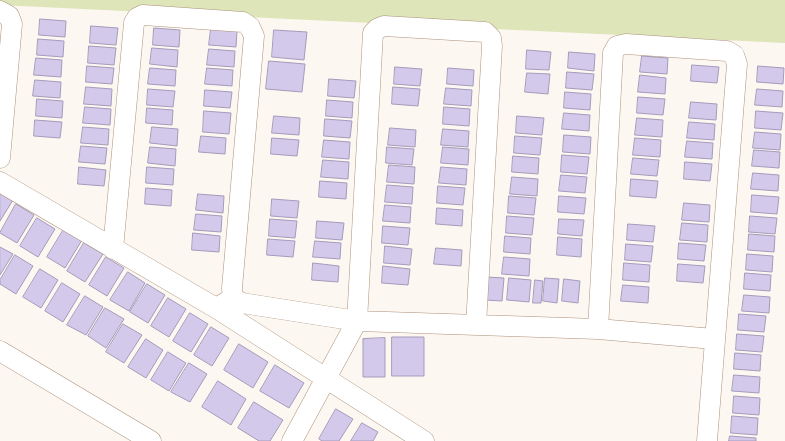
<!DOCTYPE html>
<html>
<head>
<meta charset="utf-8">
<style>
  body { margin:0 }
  canvas { display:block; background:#fdf7f2 }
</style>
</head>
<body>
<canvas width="785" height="441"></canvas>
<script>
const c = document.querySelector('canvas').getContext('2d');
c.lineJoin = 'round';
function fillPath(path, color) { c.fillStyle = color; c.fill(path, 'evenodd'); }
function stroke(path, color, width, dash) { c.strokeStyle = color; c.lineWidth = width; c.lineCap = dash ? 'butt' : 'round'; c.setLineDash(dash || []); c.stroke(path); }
fillPath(new Path2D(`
  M0,0H785V43L0,5Z`), '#dee5b8');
const building = new Path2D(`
  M40,19L66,21L65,37L39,35Z
  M91,26L118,28L116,45L90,43Z
  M154,28L180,30L179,47L153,45Z
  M211,29L237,31L236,47L209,45Z
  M274,30L307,32L304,60L272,57Z
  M38,39L64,41L63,57L37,55Z
  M89,46L116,48L114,65L88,63Z
  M152,48L178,50L177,67L150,64Z
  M209,49L235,51L234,67L207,65Z
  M527,50L551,52L549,70L526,69Z
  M569,52L595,54L594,71L568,68Z
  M642,56L668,58L667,74L640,72Z
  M36,58L62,60L61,77L34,75Z
  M269,61L305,64L302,92L266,89Z
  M692,65L719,67L717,83L691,81Z
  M87,66L114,68L112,84L86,82Z
  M758,66L784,68L783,84L757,82Z
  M395,67L422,69L420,86L394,84Z
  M150,68L176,70L175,86L148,84Z
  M207,68L233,70L232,86L205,84Z
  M448,68L474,70L473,86L447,84Z
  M567,72L594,74L592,90L566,88Z
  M527,73L550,74L548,94L525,92Z
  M640,75L666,78L665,94L638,92Z
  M329,79L356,81L354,98L328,96Z
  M35,80L61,82L60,98L33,96Z
  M86,87L112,89L111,106L84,104Z
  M393,87L420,89L418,106L392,104Z
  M446,88L472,90L471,106L444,104Z
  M148,89L175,91L173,107L147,105Z
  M757,89L783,91L782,107L755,105Z
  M205,90L232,92L230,108L204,106Z
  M565,92L591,94L590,110L564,108Z
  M638,97L665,99L663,115L637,113Z
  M37,99L63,101L62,118L36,116Z
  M327,100L353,102L352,118L326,116Z
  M691,102L717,104L716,120L689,118Z
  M85,107L111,109L110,125L83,123Z
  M444,107L470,109L469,126L443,124Z
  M147,108L173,110L172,125L146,123Z
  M204,111L231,113L229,134L203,132Z
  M756,111L783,113L781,130L755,128Z
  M564,113L590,115L589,131L562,129Z
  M274,116L300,118L299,135L272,133Z
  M517,116L544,118L542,135L516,133Z
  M637,118L663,120L662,137L635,135Z
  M325,119L352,121L350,138L324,136Z
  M35,120L62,122L60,138L34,136Z
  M689,122L715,124L714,140L687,138Z
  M83,127L109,129L108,145L81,143Z
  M152,127L178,129L177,146L150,143Z
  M390,128L416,130L415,147L388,145Z
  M443,129L469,131L468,147L441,145Z
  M755,132L781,134L780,150L753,148Z
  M564,135L591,137L590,154L563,152Z
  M201,136L226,138L225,154L199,152Z
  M515,136L542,138L540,155L514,153Z
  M272,138L299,140L297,156L271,154Z
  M635,138L661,140L660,157L633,155Z
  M324,140L350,142L349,159L322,157Z
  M687,141L713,143L712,159L685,157Z
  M81,146L107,148L105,164L79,162Z
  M150,147L176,149L175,166L148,163Z
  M387,147L414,149L412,165L386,163Z
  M443,147L469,149L468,165L441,163Z
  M754,150L780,152L779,168L752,166Z
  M562,155L589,157L587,174L561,172Z
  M513,156L539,158L538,174L512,172Z
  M633,158L659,160L657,176L631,174Z
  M323,160L349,162L348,179L321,177Z
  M685,162L712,164L710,181L684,179Z
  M389,165L415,167L414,184L387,182Z
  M79,167L106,170L104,186L78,184Z
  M147,167L174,169L173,185L146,183Z
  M441,167L467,169L466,185L439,183Z
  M753,173L779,175L778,191L751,189Z
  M561,175L587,177L585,193L559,191Z
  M512,177L538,179L537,196L510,194Z
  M631,179L658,181L656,198L630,196Z
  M320,181L347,183L346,199L319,197Z
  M387,185L413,187L412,204L385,202Z
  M438,186L465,188L463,205L437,203Z
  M146,188L172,190L171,206L145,204Z
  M0,193L13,200L0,221Z
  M198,194L224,196L223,213L196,210Z
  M752,195L779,197L777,214L751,212Z
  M509,196L536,198L534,215L508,213Z
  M559,196L586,198L584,214L558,212Z
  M272,199L299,201L297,218L271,216Z
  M684,203L710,205L709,222L682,220Z
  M16,204L34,215L17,243L0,233Z
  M385,205L411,207L410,223L383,221Z
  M437,208L463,210L462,226L436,224Z
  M196,214L222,216L221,232L194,230Z
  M507,216L534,218L532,235L506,233Z
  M750,216L777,218L775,234L749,232Z
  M37,218L55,229L38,257L20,246Z
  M270,219L297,221L295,238L269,236Z
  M559,219L584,220L582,236L558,234Z
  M317,221L344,223L342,240L316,238Z
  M682,223L708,225L707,242L680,240Z
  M628,224L655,226L653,242L627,240Z
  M383,226L410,228L408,245L382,243Z
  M64,229L82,240L65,268L47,257Z
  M193,233L220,236L219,252L192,250Z
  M749,234L775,236L774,252L748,250Z
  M505,236L531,238L530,254L504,252Z
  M558,237L582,239L581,257L557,255Z
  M268,239L295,241L293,257L267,255Z
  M315,241L341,243L340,259L313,257Z
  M84,243L103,254L85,282L67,271Z
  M679,243L706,245L704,261L678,259Z
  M626,244L653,246L651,262L625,260Z
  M385,246L412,249L410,265L384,263Z
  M0,247L13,254L0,275Z
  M436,248L462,250L461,266L434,264Z
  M747,254L773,256L772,272L746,270Z
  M15,255L33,266L16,294L0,284V280Z
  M106,257L124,268L107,296L89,285Z
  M504,257L530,259L529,276L502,274Z
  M313,263L339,266L338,282L312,280Z
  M624,263L650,265L649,282L623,280Z
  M678,264L705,266L703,283L677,281Z
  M383,266L410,269L408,285L382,283Z
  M40,269L58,280L41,308L23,297Z
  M128,272L145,283L129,311L110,300Z
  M745,273L771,275L770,291L744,289Z
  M487,277L504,278L502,301L485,300Z
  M509,278L531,280L529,302L507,300Z
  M545,278L559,279L557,303L543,301Z
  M564,279L580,281L578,303L562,301Z
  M535,280L543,281L541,303H533Z
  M62,283L80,294L63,322L45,311Z
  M147,284L165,295L148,323L130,312Z
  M623,285L649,287L648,303L621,301Z
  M744,295L770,297L769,313L742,311Z
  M85,296L103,307L86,335L67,325Z
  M168,298L186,309L169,337L151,326Z
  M105,308L124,319L106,348L88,336Z
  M190,313L208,324L191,352L173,341Z
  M739,314L766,316L764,332L738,330Z
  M123,324L142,335L124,363L106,352Z
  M211,327L229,338L212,366L194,355Z
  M737,334L764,336L762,352L736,350Z
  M392,337H424V376H392Z
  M385,338V377H363V339Z
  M146,339L163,350L146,378L128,367Z
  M239,344L268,362L253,388L224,370Z
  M168,352L186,363L169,391L151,380Z
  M735,353L761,355L760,371L734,369Z
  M189,363L207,374L190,402L171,392Z
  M275,365L304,383L289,408L260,391Z
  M734,375L760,377L759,393L732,391Z
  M218,381L246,399L231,425L202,407Z
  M734,396L760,398L759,415L733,413Z
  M254,402L283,420L270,441H259L238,428Z
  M336,409L353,419L339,441H322L319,439Z
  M732,416L758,418L757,435L731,433Z
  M362,423L378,432L373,441H351Z
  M730,436L756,438V441H729Z`);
fillPath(building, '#d3caeb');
stroke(building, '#a49bba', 1);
const minor = new Path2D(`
  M0,11L9,16L12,24L0,158
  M0,182L216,308L424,441
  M113,249L134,23L137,18L143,15L243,22L250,27L254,36L232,288L233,298
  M216,308L233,298L242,303L357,321L598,329L714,339
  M598,329L613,53L617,46L626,44L727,51L734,55L737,64L707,441
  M0,351L151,441
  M292,441L357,321L373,33L377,29L384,26L485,32L491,38L492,46L476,325`);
stroke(minor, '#ac917a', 21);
stroke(minor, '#fff', 20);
</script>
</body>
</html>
